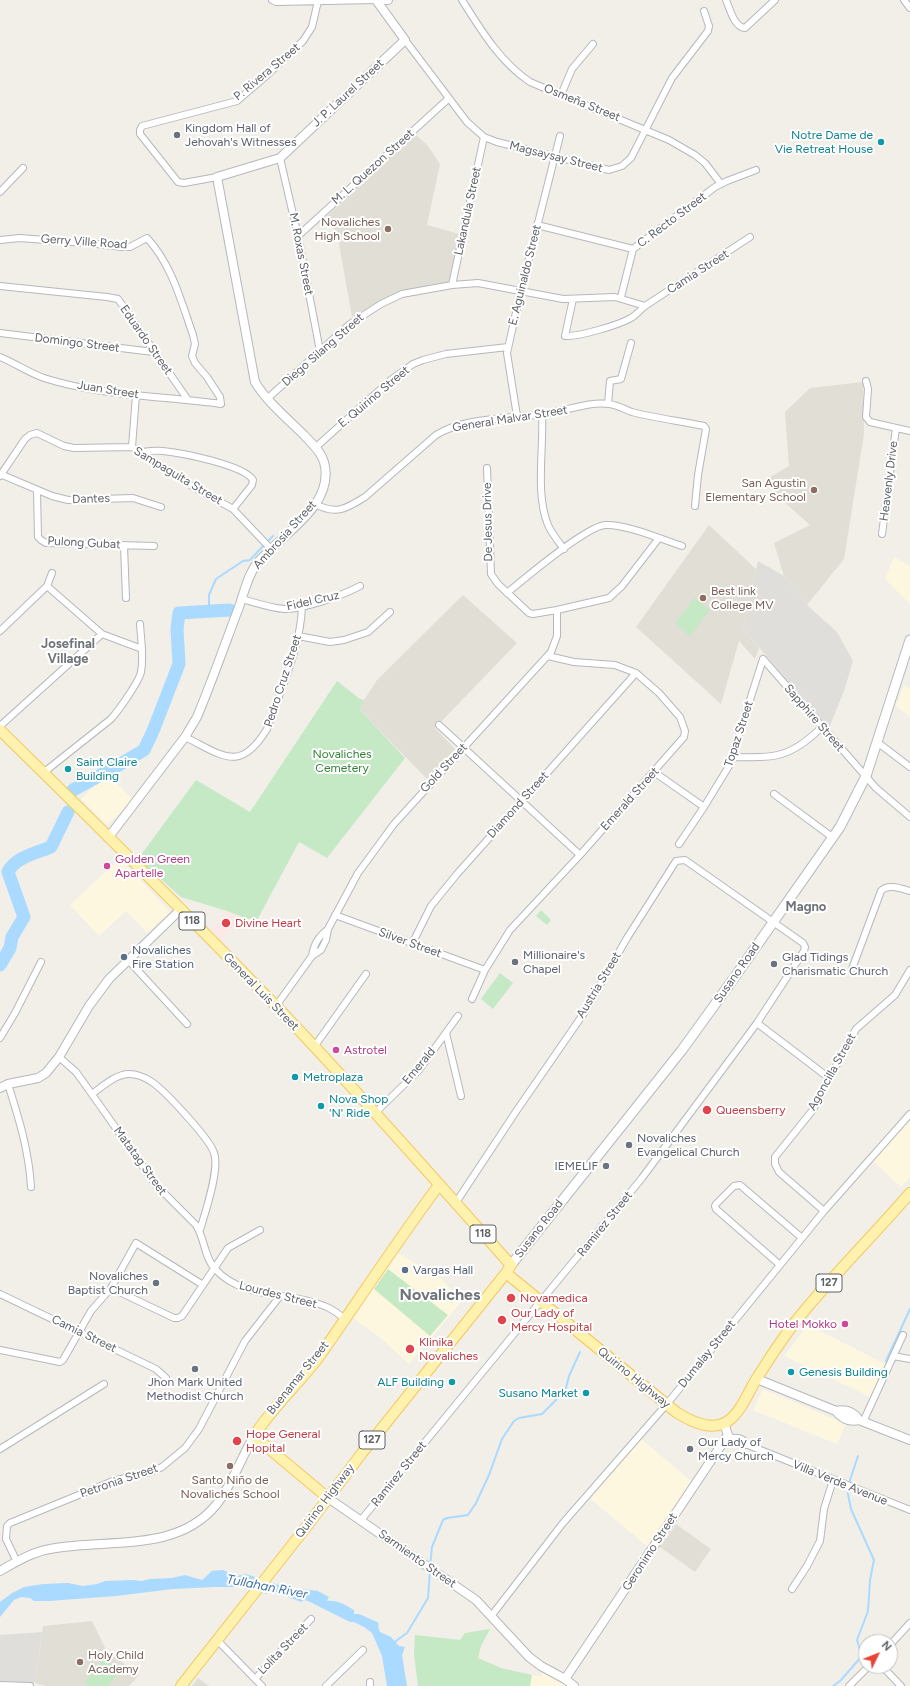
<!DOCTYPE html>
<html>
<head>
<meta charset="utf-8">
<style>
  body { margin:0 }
  #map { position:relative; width:910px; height:1686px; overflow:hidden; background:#f1efe8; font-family:Figtree,sans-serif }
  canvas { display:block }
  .north { position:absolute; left:858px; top:1634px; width:40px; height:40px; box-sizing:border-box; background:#fff; border:1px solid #bfc1c3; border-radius:50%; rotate:47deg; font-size:11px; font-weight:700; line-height:16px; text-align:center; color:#5f6368 }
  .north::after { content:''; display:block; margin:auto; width:14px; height:18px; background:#ea4335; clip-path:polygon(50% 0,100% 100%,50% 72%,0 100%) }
</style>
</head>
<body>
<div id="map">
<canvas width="910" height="1686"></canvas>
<div class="north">N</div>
</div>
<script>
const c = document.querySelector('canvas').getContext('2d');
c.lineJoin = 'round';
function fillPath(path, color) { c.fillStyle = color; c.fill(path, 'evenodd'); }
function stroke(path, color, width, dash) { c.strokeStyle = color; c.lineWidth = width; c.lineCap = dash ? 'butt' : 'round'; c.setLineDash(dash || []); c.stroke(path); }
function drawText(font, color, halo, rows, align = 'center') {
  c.font = font + ' Figtree,sans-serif'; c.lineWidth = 4; c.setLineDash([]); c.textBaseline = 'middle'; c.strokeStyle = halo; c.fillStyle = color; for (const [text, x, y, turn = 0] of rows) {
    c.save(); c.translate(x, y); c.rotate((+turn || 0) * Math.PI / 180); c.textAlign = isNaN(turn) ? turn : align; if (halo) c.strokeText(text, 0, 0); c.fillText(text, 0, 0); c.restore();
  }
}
fillPath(new Path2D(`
  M894,557L910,566V604L885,579Z
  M904,685L910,689V717L896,706Z
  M107,773L133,800L107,825L81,799Z
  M120,858L170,912L147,933L126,911L99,936L70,905Z
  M910,1121V1177L901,1187L873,1161Z
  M398,1253L438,1276L462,1301L409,1364L378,1336L352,1317Z
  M808,1325L885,1364L870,1397L784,1356Z
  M763,1389L846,1424L837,1444L753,1410Z
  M640,1438L692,1482L649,1548L590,1498Z
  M544,1669L572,1686H530L532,1675L541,1677Z`), '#fef7e0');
fillPath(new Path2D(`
  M758,561L784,576L807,605L837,632L853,661L844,691L829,728L743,629Z
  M42,1632L35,1683L0,1681V1635Z`), '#e0deda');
fillPath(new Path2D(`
  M415,134L428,146L440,164L427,225L459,234L449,282L401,292L380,301L352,317L337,233L325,218Z
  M863,382L864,434L844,559L807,605L784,576L774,543L810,525L782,500L765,480L789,466L785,412L810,388Z
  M709,525L756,569L743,629L759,648L755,659L739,641L721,704L636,627Z
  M463,595L517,643L435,728L455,749L427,779L360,710L364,700L377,680Z
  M676,1524L711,1549L695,1572L660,1547Z
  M92,1621L106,1650L139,1675L129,1686H46L35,1683L43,1626Z
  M198,1678L209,1686H192Z`), '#e1ded6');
fillPath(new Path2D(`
  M227,911L240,916L222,940L212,930Z`), '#fce8e6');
fillPath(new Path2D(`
  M694,598L710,610L690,636L675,624Z
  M337,681L360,699L364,700L360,710L405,758L327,858L299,842L256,922L227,911L181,897L138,859L196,780L250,812Z
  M541,910L551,920L547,925L536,916Z
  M500,973L513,983L493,1009L481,999Z
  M388,1269L448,1315L430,1336L374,1289Z
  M490,1629L481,1646L478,1658L501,1668L532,1675L530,1686H418L414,1654L415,1635L460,1640L465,1633Z
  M104,1658L120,1671L108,1686H90L84,1683Z`), '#c5e8c5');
fillPath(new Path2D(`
  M223,1570L237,1576L246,1574L282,1586L287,1584L297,1592H301L303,1589L318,1591L329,1597L327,1601C338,1600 345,1605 354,1610V1614H359L377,1622L379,1624L378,1626L380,1632L391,1637L399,1646L405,1647L402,1655L407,1686H387L382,1656L372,1633L364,1627L354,1622H350L308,1601L304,1600L301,1602L273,1591L266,1594L240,1587H214L173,1589L116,1596L49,1601H34L30,1598L21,1597L14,1600L0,1617V1602L12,1593L24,1587L43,1584L68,1583L83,1586L97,1584L105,1581L133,1580L142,1581L150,1579L172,1578L185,1575L202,1580L212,1571Z`), '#aadaff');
fillPath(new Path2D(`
  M257,1575L275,1580L264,1595L246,1590Z`), '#f1efe8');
stroke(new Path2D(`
  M268,541L273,536
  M209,612V595L216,579L243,561L250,560L264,545
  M886,1361L910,1309
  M430,1566L432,1547L443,1520L447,1518L468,1515L476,1503L489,1475L502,1439L514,1421L519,1418L542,1414L556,1400L566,1388L569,1376L580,1352
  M393,1643L407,1633L428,1598L430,1570
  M833,1686L840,1681L862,1656L857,1640L868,1611L870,1580L874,1560L851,1509L847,1489L858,1456`), '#aadaff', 2);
stroke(new Path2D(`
  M73,790L119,765L144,750L153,731L179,664L177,629L179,613L230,610
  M0,965L10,948L12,937L24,917L8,872C15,857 37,853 51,847L68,812`), '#aadaff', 13);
const minor = new Path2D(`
  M272,0L276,2L376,0
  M462,0C481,30 500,62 530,82L669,140L695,155L705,163L721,184
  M726,0C730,9 734,27 745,28L775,0
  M904,0L910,8
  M405,40L467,122L484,137L497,142L609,170L622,166L631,158L672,78L708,31L709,26L704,11
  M561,95L572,69L593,44
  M280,158L298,236L320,351
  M217,177L184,183L178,182L140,134V130L142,126L237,101L266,76L303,41L312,27L318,1
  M0,192L23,168
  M537,225L633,249
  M298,236L448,99
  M0,240L20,238L97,244L122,247H130L147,238C172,265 181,301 193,335L195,344L192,356L195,363L207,377L220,397L221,404C163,396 100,396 44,378C29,373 15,363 0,357
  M633,249L715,187L727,181L756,170
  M452,285L484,137
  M0,286L107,297L118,299L188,400
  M621,297L633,249
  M573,299L565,336C578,337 619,325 631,318C636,315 640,310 645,306L750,237
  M0,333L153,352
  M866,381L868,389L866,417L870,422L910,431
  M268,398L350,324L381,304L402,294L452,285L478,283L563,299L615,297L645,306
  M608,404L610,381L621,379L631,343
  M542,414C544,449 535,493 548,525C552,534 558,541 564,549
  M517,416L507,353L521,290L560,136
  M132,447L136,395
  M316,447L392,379L413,364L423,360L446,354L508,347
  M142,452C149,451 157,450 163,451C182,453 244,465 253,480L252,485L233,509
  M487,468L491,574L498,584L529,613L533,614L557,610L609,598L622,586L659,538
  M0,474L52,496L68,500L133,498L161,507
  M0,476L25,439L30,435L37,433L64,446L74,448L132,447L195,488L233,509L271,549
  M37,490L38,537L41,540L46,543L154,546
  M315,504C336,515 346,509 365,497L436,435C465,417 509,419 542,414C563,412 589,401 609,404C617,405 624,409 632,412C655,418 680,421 704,426L706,429L698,475L695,506
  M882,534L896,428
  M124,546L126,598
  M47,586L102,634L142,649
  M507,593C524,579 585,527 605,525C626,524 661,539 682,546
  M242,599C256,603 270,608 284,609C303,610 343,595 360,586
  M0,631L47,586L52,573
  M298,636L330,642L344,640L368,632L390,612
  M763,659L876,788L910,817
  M439,725L580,855
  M0,726L102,634
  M185,737C222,755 240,774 267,729C280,691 301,647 302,606
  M877,742L910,767
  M733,757C776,758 790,758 822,727
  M654,772L704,807
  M43,773L111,719C118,711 139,682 141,672C144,656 141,640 140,624
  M774,794L832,837
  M679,844L704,807L729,766L763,659
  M335,915L485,970
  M412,944L431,906L457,874L636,673
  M312,956C314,944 318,937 328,929
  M129,961L187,1024
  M852,969L881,891C888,883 902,889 910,891
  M472,999L485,970L510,930L580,855L684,737L685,731L680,717L659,693L636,673L615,665L574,662L548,656
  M276,1006L312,956L321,950L326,940L328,929L358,873L394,824L551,652L557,636V610
  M757,1023L829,1078
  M446,1033L461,1096
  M0,1038L15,1013L41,962
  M314,1047L366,974
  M59,1057L76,1072L84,1083L156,1185L196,1225C205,1239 204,1257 215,1269C244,1301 293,1291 329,1308C335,1311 340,1315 345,1319
  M8,1084C19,1119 29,1151 31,1187
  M92,1094C103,1086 116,1074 129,1074C137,1074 146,1078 152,1082C165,1091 210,1139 214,1153C220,1169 205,1213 200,1230
  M375,1113L419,1070L458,1016
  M824,1211L779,1172L775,1164V1157L812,1111L856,1029L895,995L910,970
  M780,1265L716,1209L715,1206L716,1204L734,1186L740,1185L802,1238
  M111,1288L174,1318H178L182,1316L228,1248L260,1230
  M0,1294L156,1369L166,1378
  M0,1350L60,1362L63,1360L91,1311L111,1288L136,1243L203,1285
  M893,1356L910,1359
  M863,1422L903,1335
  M728,1435L742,1445H748L910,1510
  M733,1438C740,1437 744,1439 748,1445
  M0,1449L104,1384
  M361,1520L642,1178L757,1023L804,951L805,947L803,943L685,860L676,861L627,938L584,1013L517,1110L455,1204
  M17,1562L6,1539L7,1526L10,1523L113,1481L150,1472L162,1467L185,1448L199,1429L245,1341L280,1296
  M792,1589L807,1566L820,1541L824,1509L833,1480
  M492,1615L563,1523L666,1405L824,1211L910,1114
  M217,1640L262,1686
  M890,1645L910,1623
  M882,1666L901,1686
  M255,1679L311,1619
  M370,1682V1686
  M0,1685L30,1686
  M326,1686L363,1650
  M849,1686L869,1666`);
const tertiary = new Path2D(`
  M376,0H388
  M108,838L185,737L197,717C212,681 225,644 239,607C244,593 248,574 258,562C282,534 336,505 324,462C321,451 311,443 304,435C288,419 267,402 255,382L217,177L280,158L405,40L376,0
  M0,1088L8,1084L38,1078L46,1073L59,1057L89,1006L109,979L181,909
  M757,1379L836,1411C842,1419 850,1422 859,1420L910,1440
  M836,1411C846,1409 854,1412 859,1420
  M328,1498L476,1600L529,1657L541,1666L565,1679L574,1686
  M0,1571C16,1562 32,1552 50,1549C104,1538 176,1554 216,1505C232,1485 241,1458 254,1436
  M565,1679L728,1435L724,1423`);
const secondary = new Path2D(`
  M511,1265L682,1050L734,978L840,827L866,776L910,640`);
const primary = new Path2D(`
  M0,730C93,821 186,913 276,1006C357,1090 433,1178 511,1265L506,1273L362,1453L307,1526L181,1686
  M506,1273L676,1412C690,1421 712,1432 728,1421C742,1411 748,1392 757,1378C769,1359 782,1339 796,1321C832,1276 873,1236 910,1193
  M328,1498L254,1436C273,1406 300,1383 321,1354C360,1298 398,1240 439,1185`);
stroke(minor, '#b5b8bc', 8);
stroke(tertiary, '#b5b8bc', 10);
stroke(secondary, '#b6babf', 11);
stroke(primary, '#f2c960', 12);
stroke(minor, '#fff', 6);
stroke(tertiary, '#fff', 8);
stroke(secondary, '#fff', 9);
stroke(primary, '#fff2af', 10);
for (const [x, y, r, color] of [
  [177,135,4,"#6b7280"],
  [881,142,4,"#0f9aa8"],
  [388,229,4,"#8d6e63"],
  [814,490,4,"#8d6e63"],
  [703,598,4,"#8d6e63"],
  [68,769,4,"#0f9aa8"],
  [107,866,4,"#d1479c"],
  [226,923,5,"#e0444e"],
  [124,957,4,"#5c6f8a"],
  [515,962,4,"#6b7280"],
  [774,964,4,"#6b7280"],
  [336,1050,4,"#d1479c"],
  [295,1077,4,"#0f9aa8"],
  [321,1106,4,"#0f9aa8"],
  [707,1110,5,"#e0444e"],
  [629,1145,4,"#6b7280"],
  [606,1166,4,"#6b7280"],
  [405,1270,4,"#5c6f8a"],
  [156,1283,4,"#6b7280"],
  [511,1298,5,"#e0444e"],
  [502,1320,5,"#e0444e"],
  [845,1324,4,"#d1479c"],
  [410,1349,5,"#e0444e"],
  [195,1369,4,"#6b7280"],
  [791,1372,4,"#0f9aa8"],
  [452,1382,4,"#0f9aa8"],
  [586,1393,4,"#0f9aa8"],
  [237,1441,5,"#e0444e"],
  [690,1449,4,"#6b7280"],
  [230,1466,4,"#8d6e63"],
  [80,1662,4,"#8d6e63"]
]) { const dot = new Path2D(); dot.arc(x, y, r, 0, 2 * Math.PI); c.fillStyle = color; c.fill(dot); stroke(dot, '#fff', 1.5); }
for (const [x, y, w] of [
  [192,921,26],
  [483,1234,26],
  [829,1283,26],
  [372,1440,26]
]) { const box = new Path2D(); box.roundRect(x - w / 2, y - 9, w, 18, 3); c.fillStyle = '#fff'; c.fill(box); stroke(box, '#5f6368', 1); }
drawText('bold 11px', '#5f6368', null, [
  ["118",192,921],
  ["118",483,1234],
  ["127",829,1283],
  ["127",372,1440]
]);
drawText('12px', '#5f6368', '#fff', [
  ["P. Rivera Street",267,72,-40],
  ["J. P. Laurel Street",348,93,-43],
  ["Osmeña Street",582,103,22],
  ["Magsaysay Street",556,157,14],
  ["M. L. Quezon Street",373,167,-42],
  ["Lakandula Street",468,211,-78],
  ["C. Recto Street",672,220,-37],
  ["Gerry Ville Road",84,242,4],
  ["M. Roxas Street",301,254,79],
  ["Camia Street",698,272,-33],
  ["E. Aguinaldo Street",525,275,-76],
  ["Eduardo Street",146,340,55],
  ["Domingo Street",77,343,7],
  ["Diego Silang Street",323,350,-41],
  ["Juan Street",108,390,9],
  ["E. Quirino Street",374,397,-40],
  ["General Malvar Street",510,419,-9],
  ["Sampaguita Street",178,476,31],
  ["Heavenly Drive",889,481,-83],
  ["Dantes",91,499,-2],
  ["De Jesus Drive",488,522,-91],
  ["Ambrosia Street",285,535,-48],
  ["Pulong Gubat",84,543,3],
  ["Fidel Cruz",313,601,-13],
  ["Pedro Cruz Street",283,681,-72],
  ["Sapphire Street",814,718,49],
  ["Topaz Street",739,734,-72],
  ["Gold Street",444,768,-47],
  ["Emerald Street",630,799,-48],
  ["Diamond Street",518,805,-48],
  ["Silver Street",410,943,20],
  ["Susano Road",737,973,-55],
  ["Austria Street",599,985,-59],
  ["General Luis Street",261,992,46],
  ["Emerald",419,1066,-50],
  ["Agoncilla Street",832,1072,-61],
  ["Matatag Street",140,1161,54],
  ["Ramirez Street",605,1224,-51],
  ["Susano Road",539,1229,-52],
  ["Lourdes Street",278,1295,14],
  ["Camia Street",84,1334,26],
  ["Dumalay Street",707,1354,-51],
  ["Buenamar Street",298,1378,-51],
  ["Quirino Highway",634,1378,39],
  ["Ramirez Street",399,1474,-51],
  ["Petronia Street",119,1481,-19],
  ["Villa Verde Avenue",840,1483,22],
  ["Quirino Highway",325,1501,-53],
  ["Geronimo Street",650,1552,-57],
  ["Sarmiento Street",417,1559,35],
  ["Lolita Street",283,1649,-46]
]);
drawText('12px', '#5b616d', '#fff', [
  ["Kingdom Hall of",185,128],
  ["Jehovah's Witnesses",185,142],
  ["Millionaire's",523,955],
  ["Chapel",523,969],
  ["Glad Tidings",782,957],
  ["Charismatic Church",782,971],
  ["Novaliches",637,1138],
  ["Evangelical Church",637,1152],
  ["IEMELIF",598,1166,"right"],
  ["Novaliches",148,1276,"right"],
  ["Baptist Church",148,1290,"right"],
  ["Jhon Mark United",195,1382,"center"],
  ["Methodist Church",195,1396,"center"],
  ["Our Lady of",698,1442],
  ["Mercy Church",698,1456]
], 'left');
drawText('12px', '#0d838f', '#fff', [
  ["Notre Dame de",873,135,"right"],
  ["Vie Retreat House",873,149,"right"],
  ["Saint Claire",76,762],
  ["Building",76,776],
  ["Metroplaza",303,1077],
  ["Nova Shop",329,1099],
  ["'N' Ride",329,1113],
  ["Genesis Building",799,1372],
  ["ALF Building",444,1382,"right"],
  ["Susano Market",578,1393,"right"]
], 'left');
drawText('12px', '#785e54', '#fff', [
  ["Novaliches",380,222],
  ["High School",380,236],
  ["San Agustin",806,483],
  ["Elementary School",806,497],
  ["Best link",711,591,"left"],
  ["College MV",711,605,"left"],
  ["Santo Niño de",230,1480,"center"],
  ["Novaliches School",230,1494,"center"],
  ["Holy Child",88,1655,"left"],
  ["Academy",88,1669,"left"]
], 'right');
drawText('12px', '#348238', '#fff', [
  ["Novaliches",342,754],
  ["Cemetery",342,768]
]);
drawText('12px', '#b23c85', '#fff', [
  ["Golden Green",115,859],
  ["Apartelle",115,873],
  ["Astrotel",344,1050],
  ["Hotel Mokko",837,1324,"right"]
], 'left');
drawText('12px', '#be3a42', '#fff', [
  ["Divine Heart",235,923],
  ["Queensberry",716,1110],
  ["Novamedica",520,1298],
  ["Our Lady of",511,1313],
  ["Mercy Hospital",511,1327],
  ["Klinika",419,1342],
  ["Novaliches",419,1356],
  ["Hope General",246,1434],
  ["Hopital",246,1448]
], 'left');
drawText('12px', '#4e5e75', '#fff', [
  ["Novaliches",132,950],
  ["Fire Station",132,964],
  ["Vargas Hall",413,1270]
], 'left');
drawText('bold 13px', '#70757a', '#fff', [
  ["Josefinal",68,644],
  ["Village",68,659],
  ["Magno",806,907]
]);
drawText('italic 13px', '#4174aa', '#fff', [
  ["Tullahan River",267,1587,11]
]);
drawText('bold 16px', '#70757a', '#fff', [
  ["Novaliches",440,1295]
]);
</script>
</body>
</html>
